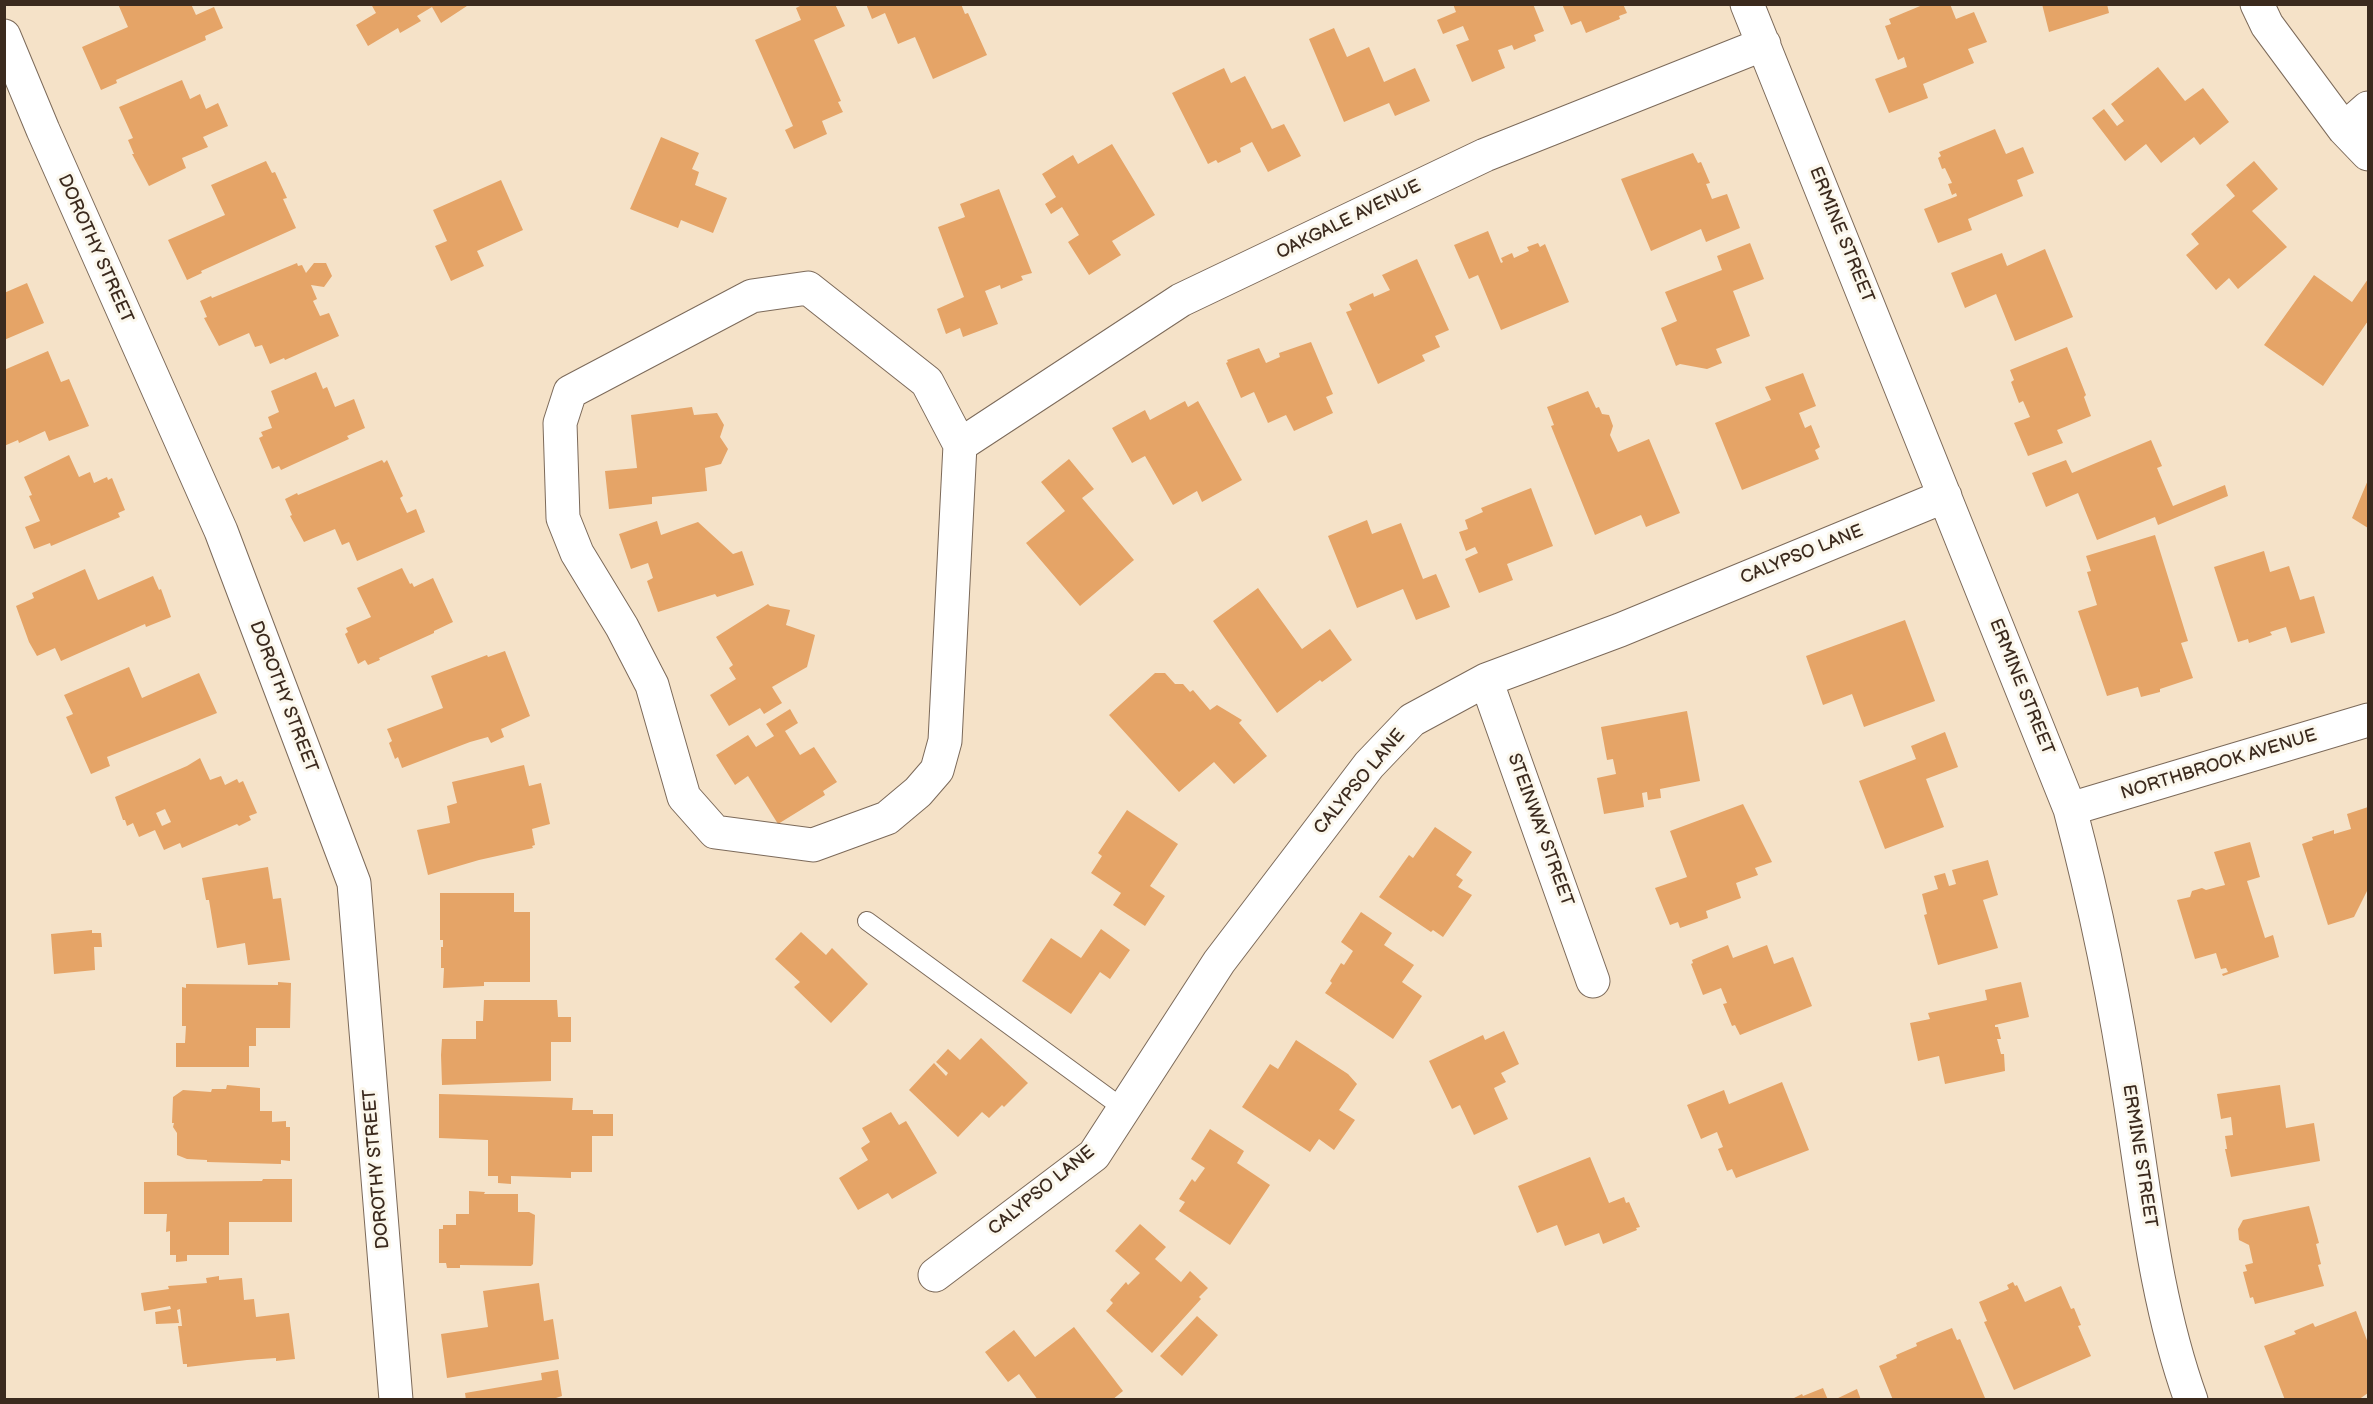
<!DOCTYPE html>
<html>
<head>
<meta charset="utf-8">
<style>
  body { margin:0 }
  #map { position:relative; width:2373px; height:1404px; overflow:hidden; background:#f5e2c8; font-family:"Balsamiq Sans",sans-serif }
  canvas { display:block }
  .frame { position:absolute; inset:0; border:6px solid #3b2a1e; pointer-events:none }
</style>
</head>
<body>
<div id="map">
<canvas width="2373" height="1404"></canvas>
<div class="frame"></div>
</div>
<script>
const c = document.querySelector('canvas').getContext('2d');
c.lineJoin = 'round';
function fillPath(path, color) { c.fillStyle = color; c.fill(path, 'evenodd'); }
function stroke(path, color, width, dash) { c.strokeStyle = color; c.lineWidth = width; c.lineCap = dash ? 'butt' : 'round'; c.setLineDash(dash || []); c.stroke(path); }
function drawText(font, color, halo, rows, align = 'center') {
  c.font = font + ' "Balsamiq Sans",sans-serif'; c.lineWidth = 6; c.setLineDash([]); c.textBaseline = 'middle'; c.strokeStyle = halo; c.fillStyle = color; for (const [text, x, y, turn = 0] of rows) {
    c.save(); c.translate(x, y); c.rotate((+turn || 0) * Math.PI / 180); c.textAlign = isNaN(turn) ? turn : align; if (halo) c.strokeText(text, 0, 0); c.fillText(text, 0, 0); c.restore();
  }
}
fillPath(new Path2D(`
  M118,4H191L196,15L214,7L223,28L205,36L206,40L116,80L117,83L101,90L82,47L128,27Z
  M371,4H470L441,23L432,7L417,16L421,21L400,33L398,28L368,46L356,25L376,13Z
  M804,4H835L845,26L814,40L841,101L838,102L843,112L822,121L827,134L794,149L785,130L793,126L755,40L801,20L796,8Z
  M866,4H961L965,14L968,13L987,55L933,79L915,37L898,44L885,13L872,19Z
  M1453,4H1533L1544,31L1534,35L1536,41L1514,50L1512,45L1498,50L1505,68L1472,82L1456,45L1469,40L1463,26L1443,34L1437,20L1456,12Z
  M1562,4H1623L1627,13L1619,16L1620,19L1586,33L1581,21L1571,25Z
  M1925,4H1950L1956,19L1974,12L1987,42L1968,49L1974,63L1923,84L1928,98L1889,113L1875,79L1907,67L1904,57L1898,60L1885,26L1891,24L1889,19Z
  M2042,4H2107L2109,13L2049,32Z
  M1334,28L1347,57L1369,47L1384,82L1415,68L1430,101L1395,116L1389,103L1344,122L1309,39Z
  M2158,67L2185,101L2203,88L2229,122L2200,145L2194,137L2161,163L2146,144L2125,161L2092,118L2104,109L2117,126L2124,121L2111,104Z
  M1224,68L1231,83L1245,76L1272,129L1284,124L1301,156L1268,172L1252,142L1240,148L1241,152L1218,163L1216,160L1208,164L1172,93Z
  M182,80L190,99L200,94L206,109L218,103L228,126L203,137L208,147L182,158L186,168L149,186L132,154H134L128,140L133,138L119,107Z
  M1995,129L2006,154L2023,147L2034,173L2017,180L2023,196L1968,219L1972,230L1938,243L1924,209L1957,196L1956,193L1952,195L1948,184L1952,183L1945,168L1942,169L1938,158L1941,156L1939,152Z
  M661,137L699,153L692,169L699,172L695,185L727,198L713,233L681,220L678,228L630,209Z
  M1112,144L1155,215L1112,241L1121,255L1089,275L1068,242L1079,235L1062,207L1051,214L1045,204L1056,197L1042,174L1073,155L1078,164Z
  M1693,153L1698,163L1701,162L1710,183L1706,184L1712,199L1727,194L1740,228L1706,242L1701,229L1651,251L1621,179Z
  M266,161L272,173L275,172L287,198L283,199L296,228L201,271L202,273L187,280L168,240L225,215L211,185Z
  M2254,161L2278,189L2252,211L2287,247L2238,289L2229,278L2216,290L2186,255L2199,244L2191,234L2235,196L2226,185Z
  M501,180L523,230L477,251L484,266L451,281L435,246L447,241L433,210Z
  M999,189L1032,273L1021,276L1023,280L1001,289L1000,285L985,291L998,324L963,337L960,328L946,334L937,309L964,297L938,227L965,217L960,204Z
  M1488,231L1501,263L1503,262L1501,258L1512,253L1514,258L1529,251L1527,247L1538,243L1540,247L1545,244L1569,302L1501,330L1478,275L1469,279L1454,245Z
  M1750,243L1764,279L1733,291L1750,336L1716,349L1722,363L1707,369L1680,364L1676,366L1661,328L1677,321L1665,292L1722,270L1717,256Z
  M2045,249L2073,317L2015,341L1996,294L1965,308L1951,273L2002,253L2007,266Z
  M1417,259L1449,330L1435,336L1440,347L1422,355L1425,361L1378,384L1346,312L1352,310L1349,304L1373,293L1374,297L1390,290L1382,275Z
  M297,263L298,266L302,265L306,273L314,263H326L332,276L324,287L311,285L317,299L313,301L320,316L329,313L339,336L285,360L284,358L270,364L262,345L255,347L249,333L219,346L204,318L207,317L200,301L211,296L212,298Z
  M2314,275L2352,302L2368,279V321L2323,386L2264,345Z
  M27,283L44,323L4,340V293Z
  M1311,342L1333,394L1326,397L1333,413L1294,431L1286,415L1268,423L1254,392L1241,398L1226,363L1228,362L1227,360L1259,348L1266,363L1280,357L1279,353Z
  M2067,347L2086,395L2084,397L2091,416L2057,430L2063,443L2028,456L2014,423L2030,417L2023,401L2019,403L2011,382L2014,380L2010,370Z
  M48,351L61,382L69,379L89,426L49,441L45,431L19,443L18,440L4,446V370Z
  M316,372L323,389L327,387L335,407L354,399L365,428L347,436L349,439L294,464L281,470L279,466L272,469L259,438L263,436L261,432L272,428L268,417L279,412L271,391Z
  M1803,373L1816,406L1799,413L1805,428L1811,425L1820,447L1815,450L1819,459L1742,490L1715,423L1771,400L1765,387Z
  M1588,391L1596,408L1599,407L1602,414L1609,415L1613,426L1610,435L1618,452L1649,439L1680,513L1646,527L1641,515L1595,535L1551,426L1554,425L1547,407Z
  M1185,401L1188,407L1198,401L1242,480L1202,502L1197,491L1173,505L1145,456L1132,463L1112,428L1145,410L1150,420Z
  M692,407L694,415L717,413L724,425L720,437L728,449L721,464L705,468L707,491L652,497V504L609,509L605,471L637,468L631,415Z
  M2151,440L2162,466L2157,468L2173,506L2225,485L2228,496L2158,525L2155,517L2097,540L2078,493L2046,507L2032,473L2066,460L2072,473Z
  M69,455L79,477L90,472L94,483L107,477L108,480L112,478L125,510L118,513L120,517L51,546L50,543L34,549L25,527L40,521L29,496L32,495L24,477Z
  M1069,459L1094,489L1082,498L1134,560L1080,606L1026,543L1065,511L1041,482Z
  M382,460L384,463L387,460L403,496L400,498L407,513L416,509L425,532L357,561L349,542L342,545L335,529L304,542L290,516L292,515L285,499L297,493L298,495Z
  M2368,480V528L2352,518Z
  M1531,488L1553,546L1507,564L1513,580L1479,593L1465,559L1478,553L1475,547L1466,551L1459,532L1468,529L1465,520L1483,512L1481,508Z
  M1367,520L1372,534L1401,523L1423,579L1436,574L1450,607L1416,620L1403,589L1357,608L1328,536Z
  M657,521L661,535L698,522L733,554L742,551L754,585L717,597L715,594L658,612L647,581L653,578L648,563L631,569L619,534Z
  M2155,535L2188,641L2181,643L2193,678L2160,689V692L2141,697L2138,687L2107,696L2078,611L2097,605L2087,572L2091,571L2086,556Z
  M2264,551L2270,572L2289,566L2300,600L2314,596L2325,633L2291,643L2286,627L2270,632L2272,635L2249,643L2248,639L2238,642L2214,567Z
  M402,568L410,584L412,583L414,587L433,578L453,622L434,631V633L379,658L380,660L368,665L365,660L358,664L345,634L348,632L346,628L371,617L357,588Z
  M85,569L98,600L153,576L159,590L161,589L171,617L146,627L145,624L61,661L55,648L37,656L29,642L16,606L34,598L32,593Z
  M1258,588L1302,649L1330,629L1352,660L1322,682L1320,680L1277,713L1213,621Z
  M768,604L770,606L790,610L786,625L815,635L807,667L772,687L782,703L764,714L760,708L729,726L710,695L736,679L729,668L733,665L716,637Z
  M1905,620L1935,701L1864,727L1852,694L1823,705L1806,656Z
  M505,651L530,716L501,729L504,737L491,743L488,737L470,742L402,768L398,757L395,759L389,743L392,741L387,729L443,708L431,676L487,655L488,657Z
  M129,667L142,698L199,673L217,713L107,757L110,766L91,774L66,717L73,714L64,695Z
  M1155,673H1165L1175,684H1183L1190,692L1193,690L1210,710L1217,705L1242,720L1239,723L1267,756L1234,784L1214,762L1179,792L1109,715Z
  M790,709L798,723L785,731L800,755L814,747L837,782L823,791L825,795L778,824L748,776L735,785L716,755L748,735L756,747L774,736L766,724Z
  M1687,711L1700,781L1660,789L1661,798L1648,800L1647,792L1642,793L1644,807L1604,814L1597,778L1616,774L1613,759L1607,760L1601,727Z
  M1945,732L1958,767L1926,779L1944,827L1885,849L1859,781L1916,759L1911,746Z
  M200,758L210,780L221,776L225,785L237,779L239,783L243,781L257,813L249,816L251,820L239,826L237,824L182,848L180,843L164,850L155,830L139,837L133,823L127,826L125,820H123L115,797L187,766ZM165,809L171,822L162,826L156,813Z
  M524,765L529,786L541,783L550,824L532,829L535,845L532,846L533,848L479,860L428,875L417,830L450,823L447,806L457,803L452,782Z
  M1743,804L1772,862L1755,868L1758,875L1736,883L1741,898L1706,911L1708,918L1680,928L1678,922L1670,925L1655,888L1687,877L1670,831Z
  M2368,807V889L2354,917L2328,925L2302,844L2313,840L2312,837L2334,830V834L2351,829L2347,814Z
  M1127,810L1178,844L1150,886L1165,896L1145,926L1113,905L1121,893L1091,873L1102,856L1098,853Z
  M1435,827L1472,852L1456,875L1463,880L1458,887L1472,895L1443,937L1433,930L1431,932L1379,897L1409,855L1413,858Z
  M2250,842L2260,877L2247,881L2265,938L2273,935L2279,957L2223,976L2222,974L2228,972L2226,968L2221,969L2216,953L2195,959L2177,900L2190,897L2192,891L2202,888L2206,890L2225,885L2214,852Z
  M1988,860L1998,895L1983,900L1998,948L1938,965L1924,915L1927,914L1922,894L1938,889L1934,876L1945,873L1949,886L1956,884L1952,870Z
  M268,867L273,899L281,898L290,960L248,965L245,943L217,948L209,900H206L202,878Z
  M440,893H514V912H530V982H484V986L443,988L444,968H441V947H443V940H440Z
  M1361,912L1392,933L1384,945L1414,965L1402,982L1422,996L1393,1039L1325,993L1332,983L1330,981L1341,963L1344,965L1353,951L1341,942Z
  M1101,929L1130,950L1110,979L1100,972L1071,1014L1022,981L1051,938L1081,958Z
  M92,930V933H101L102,947H94L95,970L54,974L51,934Z
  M801,932L826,955L832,948L868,984L831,1023L794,987L800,982L775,959Z
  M1728,945L1733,958L1767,945L1774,964L1793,957L1812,1006L1740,1035L1735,1025L1732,1026L1723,1004L1727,1003L1721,988L1703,995L1691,964L1693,963L1692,960Z
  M278,982L291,983L290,1028H256V1046H249V1067H176V1043H185L186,1026H182V987L186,988V984L278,985Z
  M2021,982L2029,1017L1995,1025V1027H1998L2001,1039H1997L2001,1054H2004L2005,1071L1945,1084L1939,1056L1918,1061L1910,1023L1930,1019L1928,1013L1987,1000L1985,990Z
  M484,1000H557L558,1017H571V1042H551V1081L442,1085L441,1055L442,1039H476V1021H483Z
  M1504,1031L1519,1064L1501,1073L1506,1082L1494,1088L1508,1119L1474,1135L1460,1105L1452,1109L1429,1061L1483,1035L1485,1040Z
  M981,1038L1028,1083L1004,1107L1002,1105L989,1118L982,1112L958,1137L909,1090L934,1063L946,1076L948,1073L936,1062L948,1049L960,1060Z
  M1296,1040L1348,1074L1357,1084L1339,1110L1355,1120L1334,1150L1319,1139L1310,1152L1242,1107L1270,1064L1278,1069Z
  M1782,1082L1809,1150L1736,1178L1732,1169L1727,1171L1718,1149L1723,1147L1717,1132L1701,1139L1687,1105L1724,1090L1729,1104Z
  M227,1085L260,1088V1111H272V1122L286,1121V1127H290V1161L281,1160V1164L207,1162V1160L187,1159L177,1155V1133L173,1127L174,1123H172L173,1097L183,1090L211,1092L212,1089H226Z
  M2280,1085L2286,1128L2314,1123L2320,1161L2231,1177L2225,1149H2227L2225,1136L2233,1135L2231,1117L2221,1119L2217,1094Z
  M439,1094L573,1098L572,1110H593V1114H613V1136H592V1172H571V1178L511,1176V1184L498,1183V1176H488V1140L439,1138Z
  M891,1112L899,1125L906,1121L937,1173L892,1199L888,1193L858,1210L839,1178L868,1160L861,1148L870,1142L862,1128Z
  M1210,1129L1244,1151L1237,1163L1270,1185L1230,1245L1179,1211L1185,1202L1179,1199L1192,1179L1195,1182L1205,1168L1191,1159Z
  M1590,1157L1609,1203L1624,1197L1626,1203L1629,1202L1640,1227L1636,1228L1637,1230L1603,1244L1599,1233L1565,1246L1557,1225L1537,1233L1518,1186Z
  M263,1179H292V1222H229V1255H187V1261L176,1262V1255H170V1231L166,1232L167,1214H144V1182L262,1181Z
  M469,1191L485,1192L484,1194H518V1212H529L535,1215L533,1264L531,1266L460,1265V1268H447L446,1263H439V1229H443V1225H456V1214H469Z
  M2309,1206L2319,1243L2316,1244L2321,1264L2318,1265L2324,1286L2255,1304L2253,1297L2250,1298L2243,1272L2247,1271L2245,1265L2253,1263L2249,1245L2239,1240L2238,1229L2243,1220Z
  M1140,1224L1166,1247L1155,1259L1181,1282L1190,1271L1208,1288L1199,1297L1201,1299L1152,1353L1106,1311L1113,1303L1110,1300L1126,1282L1128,1285L1140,1273L1115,1251Z
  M219,1276V1280L242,1278L244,1300L254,1299L256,1317L289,1313L295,1359L276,1361V1358L247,1360L187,1367V1364H183L178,1326H182L180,1309L177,1310L179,1323L156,1324L155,1312L171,1309L170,1306L144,1311L141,1293L169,1289L168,1286L207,1283L206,1278Z
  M2013,1282L2015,1286L2017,1285L2025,1302L2061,1286L2071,1309L2074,1308L2081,1325L2078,1326L2091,1356L2014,1390L1984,1322L1987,1321L1979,1302L2009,1289L2007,1285Z
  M539,1283L544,1321L553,1319L559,1359L447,1378L441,1334L488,1327L483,1291Z
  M2356,1311L2368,1343V1393L2358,1400H2285L2264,1346L2296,1334L2294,1331L2313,1323L2315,1327Z
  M1197,1316L1218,1335L1182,1376L1160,1356Z
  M1074,1327L1123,1391L1112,1400H1038L1019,1374L1008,1382L985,1352L1014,1330L1035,1357Z
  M1952,1328L1957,1340L1960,1339L1985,1398L1893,1400L1879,1366L1897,1358L1896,1355L1917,1346L1916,1343Z
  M558,1370L562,1396L550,1400H466L465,1393L542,1380L541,1373Z
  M1823,1388L1828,1400H1790L1802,1394L1803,1396Z
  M1857,1389L1861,1400H1834Z`), '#e5a467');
const service = new Path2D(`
  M867,921L1124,1109`);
const minor = new Path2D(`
  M1747,4L2070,809C2096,907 2116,1006 2131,1106C2146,1204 2157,1306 2191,1400
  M2257,4L2267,25L2344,129L2368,154
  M4,36L43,130L221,531L354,883L396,1400
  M2344,129L2368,108
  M808,288L927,382L960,445L945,741L937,770L918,792L887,818L813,845L715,832L684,797L652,685L622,627L577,553L563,518L560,423L570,392L752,296Z
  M960,445L1181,300L1485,155L1764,44
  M1486,680L1593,981
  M2070,809L2368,720
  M935,1275L1094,1155L1219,962L1369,765L1412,720L1486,680L1620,630L1945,496`);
stroke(service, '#7c6a5a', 20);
stroke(minor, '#7c6a5a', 35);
stroke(service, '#fff', 18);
stroke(minor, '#fff', 33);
drawText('18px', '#3b2a1e', '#fbf7ec', [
  ["OAKGALE AVENUE",1349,220,-26],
  ["ERMINE STREET",1841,235,68],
  ["DOROTHY STREET",95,249,66],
  ["CALYPSO LANE",1802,555,-22],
  ["ERMINE STREET",2021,687,68],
  ["DOROTHY STREET",283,697,69],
  ["NORTHBROOK AVENUE",2219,765,-17],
  ["CALYPSO LANE",1360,782,-50],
  ["STEINWAY STREET",1540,830,70],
  ["ERMINE STREET",2139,1156,81],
  ["DOROTHY STREET",377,1169,-95],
  ["CALYPSO LANE",1042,1191,-39]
]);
</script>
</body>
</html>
